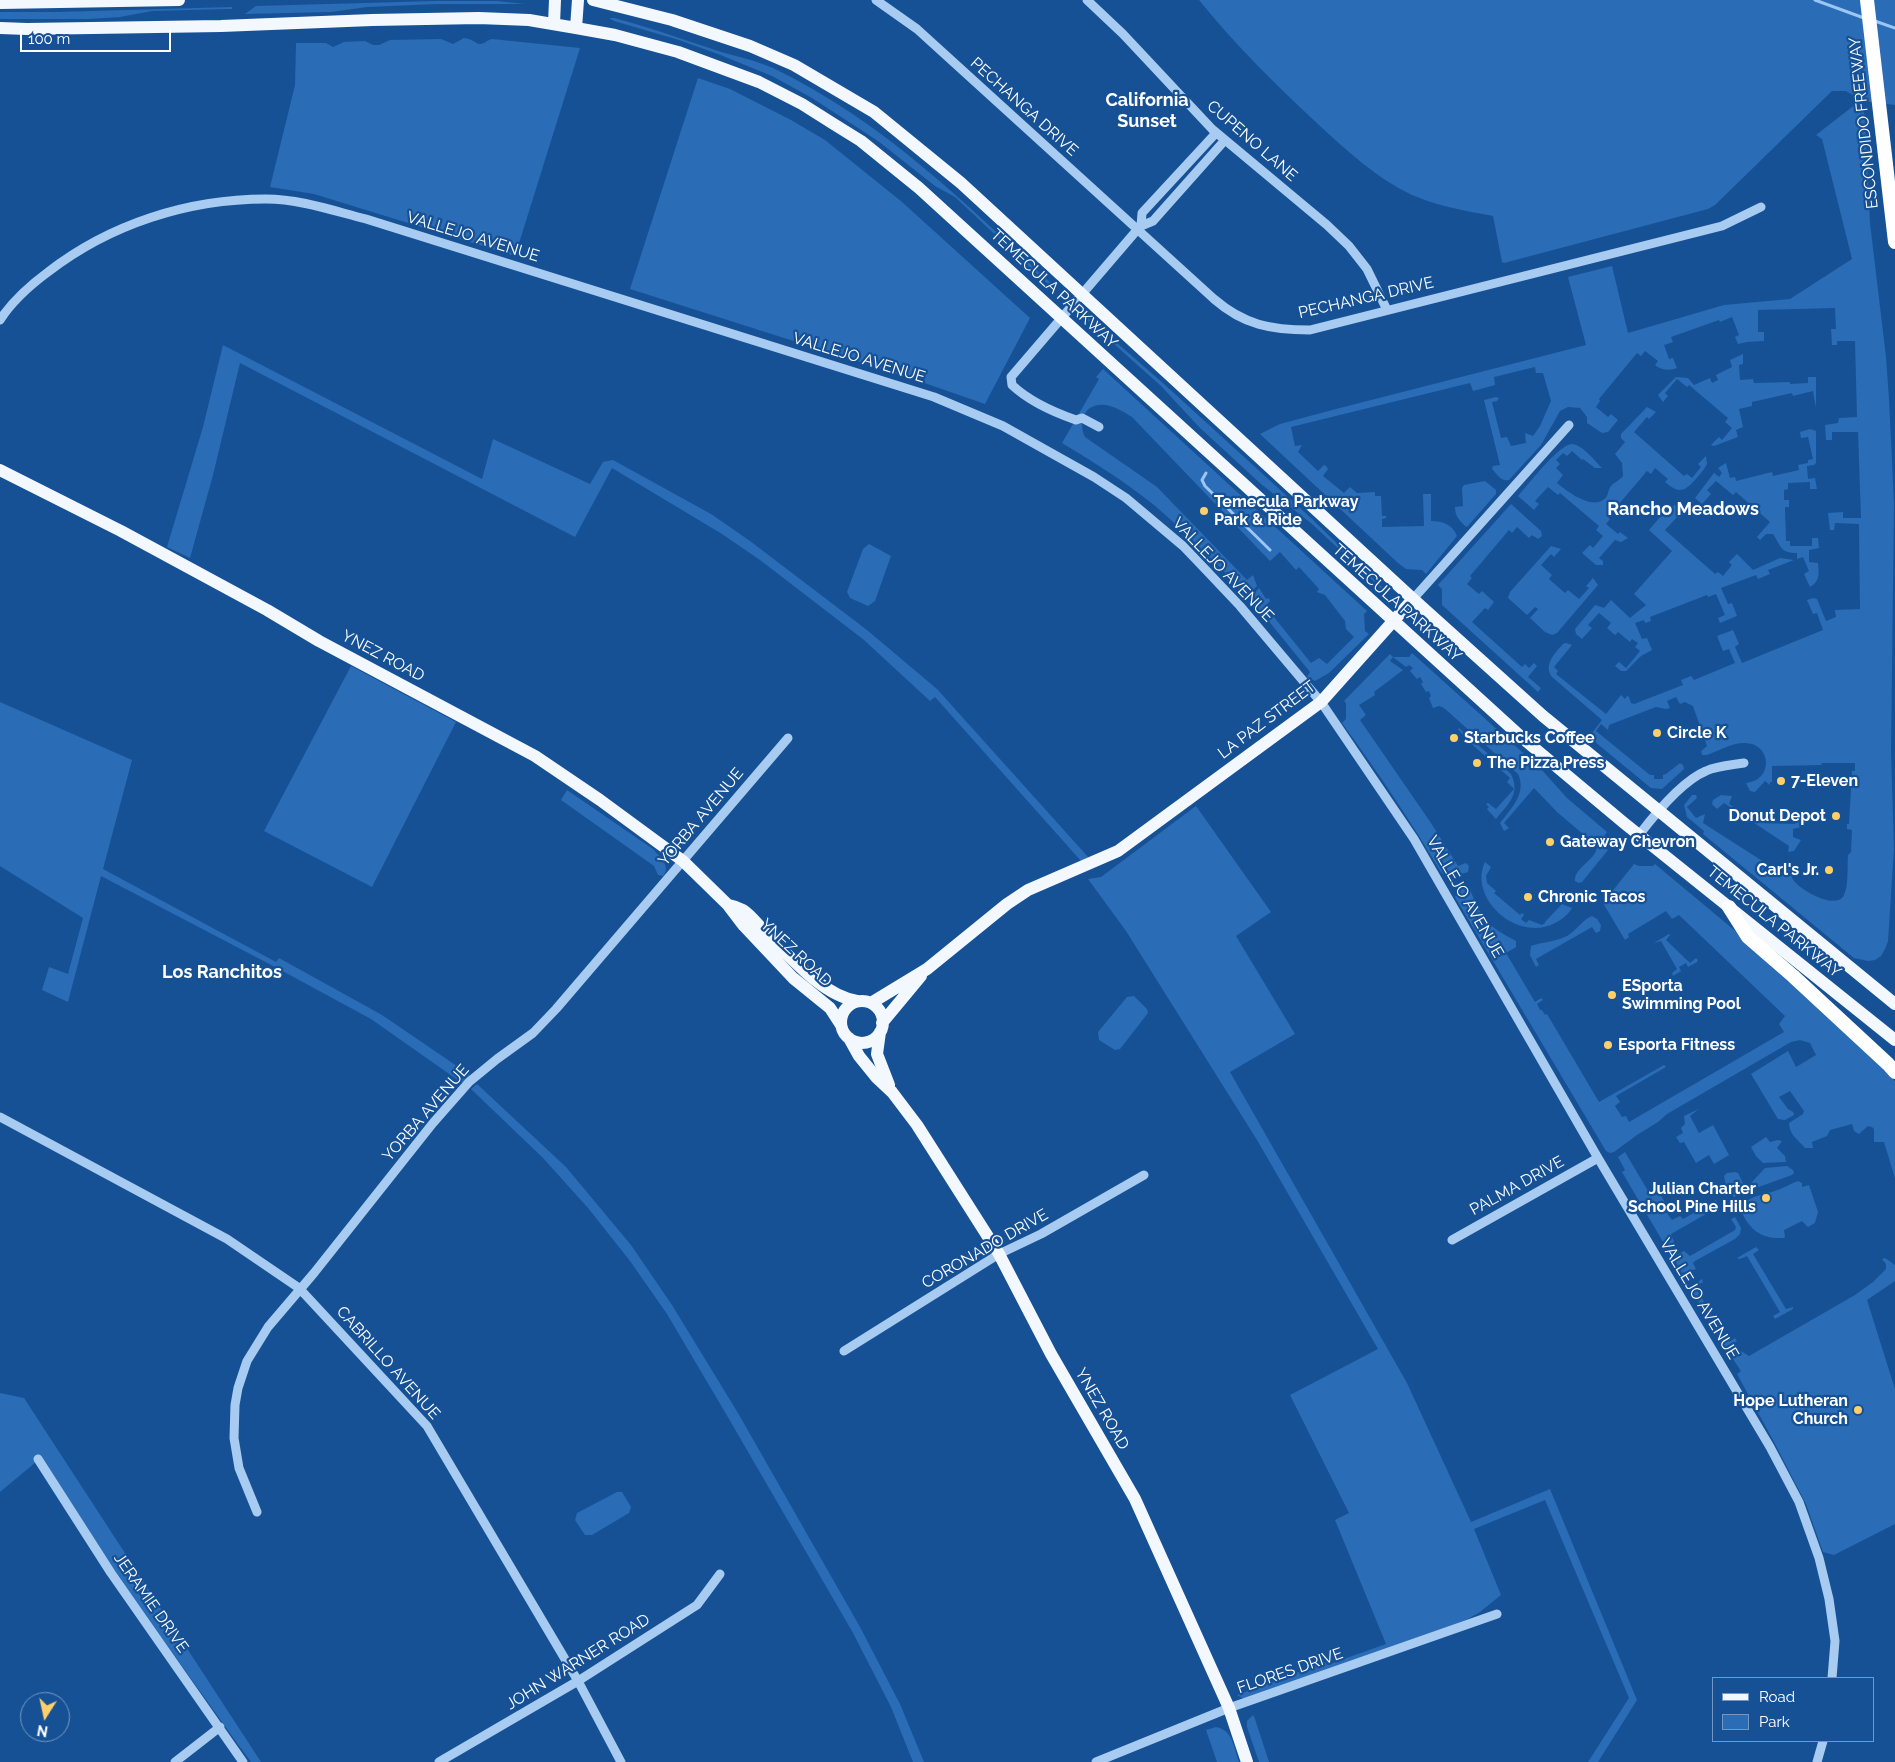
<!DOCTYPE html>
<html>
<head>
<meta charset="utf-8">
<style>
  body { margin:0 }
  #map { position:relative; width:1895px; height:1762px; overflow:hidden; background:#165196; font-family:Raleway,sans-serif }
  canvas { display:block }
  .legend { position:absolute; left:1712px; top:1677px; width:162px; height:65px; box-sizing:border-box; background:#165196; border:1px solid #7397c0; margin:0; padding:6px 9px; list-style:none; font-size:15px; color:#fff }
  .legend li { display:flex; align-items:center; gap:10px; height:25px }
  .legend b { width:25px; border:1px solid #7397c0 }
  .north { position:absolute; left:20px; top:1692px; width:50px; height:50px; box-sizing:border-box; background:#165196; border:1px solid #7397c0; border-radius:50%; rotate:190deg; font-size:14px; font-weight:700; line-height:20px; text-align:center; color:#fff }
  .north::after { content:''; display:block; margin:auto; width:18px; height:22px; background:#ffd069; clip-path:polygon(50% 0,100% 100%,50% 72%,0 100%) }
  .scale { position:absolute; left:20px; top:30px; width:151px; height:22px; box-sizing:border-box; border:2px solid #fff; border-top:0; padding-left:6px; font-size:15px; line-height:18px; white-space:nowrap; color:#fff; -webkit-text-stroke:4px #165196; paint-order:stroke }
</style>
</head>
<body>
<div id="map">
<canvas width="1895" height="1762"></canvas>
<ul class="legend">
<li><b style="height:6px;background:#f3f8ff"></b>Road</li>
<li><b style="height:14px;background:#2a6cb5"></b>Park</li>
</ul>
<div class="north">N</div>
<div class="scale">100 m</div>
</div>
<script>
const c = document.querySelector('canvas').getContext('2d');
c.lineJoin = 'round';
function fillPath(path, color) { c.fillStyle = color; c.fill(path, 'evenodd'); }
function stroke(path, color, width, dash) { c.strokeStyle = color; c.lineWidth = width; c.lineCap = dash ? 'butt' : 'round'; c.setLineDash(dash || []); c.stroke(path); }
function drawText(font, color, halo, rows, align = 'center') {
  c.font = font + ' Raleway,sans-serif'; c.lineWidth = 4.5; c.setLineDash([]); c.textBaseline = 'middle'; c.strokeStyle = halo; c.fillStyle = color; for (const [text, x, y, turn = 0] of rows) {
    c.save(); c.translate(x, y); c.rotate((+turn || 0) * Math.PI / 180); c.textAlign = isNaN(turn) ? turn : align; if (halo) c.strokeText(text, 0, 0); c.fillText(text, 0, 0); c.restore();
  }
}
fillPath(new Path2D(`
  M1199,0H1895V105L1862,101L1865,118L1870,223L1886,357L1889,399L1894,504L1891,751L1894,849L1888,941L1885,949L1881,956L1875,960L1868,961L1854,958L1703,834L1704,831L1687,817L1684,805L1692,795H1696L1697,798L1687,807L1696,818L1705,814L1703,823L1778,871L1783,866C1792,868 1789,874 1794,881C1801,890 1836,911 1844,895C1849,884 1847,866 1848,855L1851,852L1852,830L1847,829V824H1849L1852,771H1855V763H1822L1821,765L1772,766V782H1770V785L1765,781L1755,792L1750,791L1746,783C1775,780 1771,742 1744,743C1732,743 1718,751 1707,755H1702L1701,751L1707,746L1693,706L1685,702L1680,704L1676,697L1667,701L1670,708L1666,709L1656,707L1609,725L1608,730L1601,724L1596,731L1650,775H1654V779H1663V775L1666,774L1680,763L1683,765L1684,769L1662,789L1651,788L1589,737L1602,720L1552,677C1543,665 1555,653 1563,644L1566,643L1572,645L1554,667L1558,671L1556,674L1606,714L1621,695L1625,699L1627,696L1629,697L1631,703L1634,704L1683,685L1681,680L1691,676L1694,680L1735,663L1729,649L1723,651L1717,636L1733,630L1739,644L1735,647L1742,663L1823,630L1817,613L1813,614L1807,600L1813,598L1817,599L1826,621L1836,617L1835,610L1860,609L1859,524L1835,523L1834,530H1830L1828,513L1843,512V518H1861L1858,432H1832V440H1826L1825,425L1838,423L1839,418L1857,417L1855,341H1837V345H1832L1831,329H1836L1835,308L1758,310V332H1764V341L1747,342L1738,344L1735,337L1739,335L1732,317L1720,322L1719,320L1671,337L1673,342L1664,345L1669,359L1673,358L1677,368C1669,371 1661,370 1655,365L1658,361L1645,351L1641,356L1637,353L1599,399L1600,401L1596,407L1608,417L1611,414L1618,420L1608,432L1602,433L1587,423V417L1580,408L1568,407L1560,411L1541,445L1509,480C1501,482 1497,474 1492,469L1493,466L1500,465L1484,400L1496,397L1499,398L1497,401L1492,402L1501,438L1507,437L1511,446L1526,443L1525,433L1533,436L1540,426L1551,401L1543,373H1536L1535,367L1494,377L1495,385L1473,391L1470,383L1291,427L1295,446L1302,445L1298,452L1318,471L1324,465L1326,466L1328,469L1323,476L1344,493L1350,487L1357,493L1375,492V496H1381L1382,516H1386V518L1382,519V527L1424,526L1423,494H1431V521C1443,521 1453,525 1457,536L1426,574L1422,570L1406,569L1398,563L1260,434L1280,424L1336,409L1586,345L1568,277L1612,266L1628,333L1724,305L1790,299L1852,259L1822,139L1816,135L1861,100L1846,91H1832L1715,205L1708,209L1504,263L1502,262L1493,216C1466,211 1437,206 1412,195C1378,179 1347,151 1320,126C1278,87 1235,45 1199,0Z
  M436,1H497L525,4H438L367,7L331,12L245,14L256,6Z
  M232,7V9H227L152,11L120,17L89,19H0V12H57Z
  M609,18H614C649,27 682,39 715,50C734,56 755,60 773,68C883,121 965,203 1053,285V287H1051L955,197L935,186L878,141L812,98L772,76L718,54L679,40L614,21Z
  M464,38C473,39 476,44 480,44C485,44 487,40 492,39L580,48L515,256L314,194L270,187L295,85L296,43H326L333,47L344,42L365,41L373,45H379L390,40L441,39L453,44Z
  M698,78L730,89L791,120L825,140L902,202L1030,318L985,404L913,379L630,289Z
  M1085,315L1164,384L1312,519L1388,593L1385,592L1312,524L1261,484L1199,427L1161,386L1085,318Z
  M223,345L482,479L493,439L590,484L603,462L613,460L711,514L750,541L867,630L937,689L1089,858L1081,861L935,697L930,701L864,640L760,560L722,534L612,468L575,537L240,363L213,475L190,558L167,547L203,427Z
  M1743,354V364L1739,365L1740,380L1753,379L1754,383L1790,382V384L1808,383V377H1816V408L1813,391L1793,396L1792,393L1752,402V406L1739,409L1743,427L1736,430L1738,437L1714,446L1711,445L1719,437L1722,440L1732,428L1725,422L1728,418L1689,385L1687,387L1677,379L1665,393L1668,396L1663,402L1658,395L1676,377L1688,378L1694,385L1710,378L1712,383L1718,380L1716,375L1732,367L1730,360Z
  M1103,369L1367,611L1364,614L1365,631L1369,634L1329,673L1315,681L1307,677L1310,672L1250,598L1259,588L1266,599L1269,598L1270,601L1265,606L1311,663L1319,658L1327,664L1354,637L1346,629L1345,621L1325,595L1317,592L1319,589L1299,567L1296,570L1280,552L1270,561L1132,417C1124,412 1116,407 1106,405C1086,402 1077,420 1085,437L1157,487L1247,580L1253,575L1257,586L1248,595C1217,565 1187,533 1154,505C1125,482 1094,462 1062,443L1099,379L1096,377Z
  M1647,407L1656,412L1649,419L1647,417L1634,432L1684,476L1687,474L1692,478L1701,467L1698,464L1706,456L1707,464C1704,470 1699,475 1695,480C1683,493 1678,493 1665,482L1668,479L1655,468L1651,474L1647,471L1608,517L1610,519L1606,524L1618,534L1620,532L1628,538L1621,542L1615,540L1599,558L1603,561V565H1596L1582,553L1590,545L1593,548L1603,536L1596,530L1599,526L1560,493L1558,495L1548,487L1535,501L1539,504L1534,510L1518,496C1527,486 1559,444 1572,444C1583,445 1595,461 1602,468H1595L1583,459L1582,460L1572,451L1567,456L1563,453L1556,460L1560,464L1556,468L1563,475L1557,483C1567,491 1590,509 1603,500C1609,497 1607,491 1611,486C1614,482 1619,481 1623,476L1622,463L1615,454L1625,442L1621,438V434Z
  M1810,429L1816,431V463L1814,465L1807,466L1808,479L1815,478L1817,489H1810V482L1788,483V489L1784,490V500H1789V507H1785L1786,541H1790V546H1812V538H1818L1819,548L1809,550V562L1818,563C1819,574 1820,581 1810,587L1804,574L1809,571L1803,557L1797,559V553C1780,553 1781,546 1773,534H1766L1760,540L1757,537L1770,522L1736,492L1733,495L1716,481L1707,490L1711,494L1702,504L1695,498L1714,473L1719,477L1722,473L1718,468L1726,463L1730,478L1735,477L1736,481L1772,472L1773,476L1799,470L1798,465L1808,463V460L1813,459L1808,437L1801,438L1800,432Z
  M1485,481L1496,490V494L1467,527L1465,526C1459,520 1455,516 1455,507L1463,506L1462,488L1464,485Z
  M1679,503L1687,510L1680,518L1678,516L1665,530L1715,574L1718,572L1723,576L1732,565L1729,562L1737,554L1753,570L1780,558L1794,560L1768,570L1770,574L1758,579L1756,575L1721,588L1728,604L1732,603L1737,616L1720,623L1718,618L1725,615L1716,594L1708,597L1707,595L1650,617L1651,621L1645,623L1644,620L1635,623L1642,639L1647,638L1652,650L1641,656L1626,671H1621L1615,666L1619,662L1626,668L1640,651L1635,647L1638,643L1632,639L1630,642L1618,632L1615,635L1607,628L1611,623L1599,613L1588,625L1592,628L1582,639L1576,634L1575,629L1595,605L1604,608L1611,600L1630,618L1646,605L1634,594L1672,551L1649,530L1666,510Z
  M1511,504L1541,531L1542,536L1538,539L1532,535L1529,538L1517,527L1512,533L1509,530L1470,576L1472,578L1467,584L1479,594L1482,591L1494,602L1488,610L1485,608L1472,622L1522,667L1525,664L1529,668L1534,663L1537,666L1528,677L1541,688L1538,692L1442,605V589L1438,585Z
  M869,544L891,556L875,601L868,606L850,598L847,592L863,549Z
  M1551,546L1561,549L1554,557L1551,554L1541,565L1552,575L1549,579L1565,593L1568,590L1579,599L1589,588L1586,586L1593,578L1598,585L1557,633L1552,635L1545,632L1530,618L1538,609L1535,607L1527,615L1508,598L1510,592Z
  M1412,653L1541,769L1567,798L1607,832L1605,835V848L1608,850L1582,882L1579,883L1575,881C1574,867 1597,860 1597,846L1557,812L1534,788L1504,823L1509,828L1504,831L1500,823C1511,809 1527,793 1518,774L1444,708L1439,706L1433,708L1429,698L1431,696L1429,691L1426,692L1421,684L1423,682L1420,677L1417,679L1410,671L1413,668L1409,665L1406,667L1393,657L1390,661L1403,670L1374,692L1375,695L1359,705L1366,715L1360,720L1431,823L1458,866L1466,863L1469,866L1468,872L1465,873L1446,876L1441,872C1410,820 1377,771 1342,723L1346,719V703L1344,701L1390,654L1393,657H1409Z
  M351,666L456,722L372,887L264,831Z
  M0,702L132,760L103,869L276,962L279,958L382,1015L470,1075L462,1083L371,1019L275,967L101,876L68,1002L42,990L49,967L68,974L83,918L0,866Z
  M1459,728L1511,774C1521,794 1508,804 1496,819L1487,809L1489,807L1486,804L1488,803L1496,809L1514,789L1507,782L1510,778L1467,740L1458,729Z
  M567,790L653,849C659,856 672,866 663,876L658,875L654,866L561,800Z
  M1721,795L1732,796L1729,804L1751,818L1755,814L1759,816L1760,823L1795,824L1796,818L1800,817L1801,827L1793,829V837L1801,840L1794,851L1788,852L1789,846L1724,803L1717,809L1712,804L1713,800Z
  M1196,806L1271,912L1236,936L1295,1034L1230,1072L1407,1383L1471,1522L1550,1489L1637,1700L1598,1762H1588L1629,1698L1545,1500L1474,1529L1501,1595L1480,1612L1466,1620L1249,1698H1242L1237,1695L1325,1662L1327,1665L1386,1644L1335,1520L1349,1513L1290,1395L1378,1349L1257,1140L1126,931L1088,879L1101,877Z
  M1485,862L1491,867L1486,876L1487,883L1496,891L1494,893L1520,915L1522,913L1524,915L1521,919L1526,923L1529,920L1542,925L1545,923V922L1562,904L1572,908C1568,915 1561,920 1555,923C1517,943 1468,898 1485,862Z
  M1634,864L1639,866H1653L1655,864L1739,934L1890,1073L1895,1082V1178L1884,1142H1874V1129L1872,1127L1868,1126L1859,1134L1854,1131L1852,1124L1830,1130L1827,1136L1812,1142L1813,1148H1805C1798,1140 1789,1134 1789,1123L1803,1114L1804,1111L1790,1091L1779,1097L1788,1109L1793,1112L1794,1115L1785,1120L1778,1119L1751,1074L1788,1051L1796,1067L1816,1055L1810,1043L1800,1040L1791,1042L1667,1114L1658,1122L1637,1135L1614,1152L1610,1153L1606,1151L1455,897L1460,887L1464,886L1470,889C1481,920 1488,926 1516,941V947L1506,953L1535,1002L1541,998L1543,1000L1537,1004L1540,1010H1542L1545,1015L1547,1014L1599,1102L1664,1065L1666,1067L1616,1096L1620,1102L1615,1106L1622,1117L1626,1116L1629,1122L1784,1032L1779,1024L1785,1016L1679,915L1672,919L1666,911L1628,934L1629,937L1625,940L1603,903Z
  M1592,916L1597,919L1601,925L1600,931L1596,933L1592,927L1536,959L1539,965L1536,967L1530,955L1531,946C1542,942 1555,942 1567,936C1576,931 1582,920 1592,916Z
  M1669,934L1670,935L1666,940L1690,963L1696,958L1698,960L1697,962L1688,967L1686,963L1679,967L1681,971L1673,976L1672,973L1677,969L1661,941L1654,943Z
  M1134,996L1147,1009L1148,1013L1120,1049L1115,1050L1099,1040L1098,1032L1127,997Z
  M477,1084L566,1167L631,1245L672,1305L738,1413L860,1627L900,1704L924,1762H913L891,1707L853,1633L729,1419L667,1314L630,1261L588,1208L543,1158L471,1089Z
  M1699,1109L1690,1116L1699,1133L1713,1125L1729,1155L1714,1164L1709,1155L1696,1163L1684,1142L1680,1143L1676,1137L1683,1133L1681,1128L1685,1124L1684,1116Z
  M1766,1137L1770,1142L1778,1140L1782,1141L1777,1148L1785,1156L1786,1162L1763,1163L1756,1156L1751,1147Z
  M1625,1152L1651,1196L1659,1192L1669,1210L1666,1212L1672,1220L1680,1216L1683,1219L1716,1200L1720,1206L1671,1234L1674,1242L1666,1247L1622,1172L1625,1170L1618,1157Z
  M1787,1166L1793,1170L1794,1173L1792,1175L1753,1189L1750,1188L1751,1183L1765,1168Z
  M1735,1172L1738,1173L1744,1185L1741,1194L1734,1197L1726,1186L1724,1176L1727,1173Z
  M1798,1181L1802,1183V1187L1809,1185L1818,1212L1815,1223L1808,1227L1802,1221L1784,1230L1785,1237L1783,1238C1762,1239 1751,1231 1742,1213C1744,1197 1755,1197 1768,1193C1778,1191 1788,1185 1798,1181Z
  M1735,1217L1741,1228L1740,1234L1735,1239L1695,1261L1693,1263L1696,1269L1682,1273L1673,1257L1684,1251L1690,1256L1735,1230L1736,1227L1731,1219Z
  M1756,1247L1759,1250L1753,1254L1786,1309L1793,1307V1309L1775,1319L1773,1316L1780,1312L1747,1256L1740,1259L1737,1258Z
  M1885,1258L1895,1265V1281L1867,1300L1895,1389V1524L1834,1555L1823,1552L1806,1504L1773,1440L1737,1374L1741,1371L1733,1359L1734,1356L1741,1351L1749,1356L1855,1295L1873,1282L1886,1269V1264L1882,1259Z
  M1702,1279L1703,1282L1695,1287L1729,1342L1735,1338L1737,1341L1727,1348L1725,1347L1690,1287Z
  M0,1393L24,1398L261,1762H251L237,1743L114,1571L42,1457L0,1492Z
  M617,1492H622L631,1507L629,1513L592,1535H585L575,1520L577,1513Z
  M1253,1715L1255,1719L1269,1762H1259L1247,1727V1721Z
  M1216,1727C1233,1730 1234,1748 1239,1762H1217L1206,1730Z`), '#2a6cb5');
stroke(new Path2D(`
  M1815,0L1864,18
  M1872,20L1895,28
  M1206,473L1202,480L1205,486L1270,550`), '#9bc6f4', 3);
stroke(new Path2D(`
  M876,0L917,29L1214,299C1244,325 1271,330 1310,330L1722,226L1761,207
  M1087,0L1123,34L1212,129L1327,225L1349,246L1367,269L1387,310
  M1141,226L1142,213L1216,133
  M0,320C13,300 29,286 48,272C110,224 188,199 266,199C300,199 334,211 366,219L934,397L1003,426L1094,477L1126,498L1183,546L1205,569L1240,606L1321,702L1414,839L1598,1158L1770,1447L1799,1502L1819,1558L1829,1599L1835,1641L1832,1678
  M1099,427L1082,418L1076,420C1053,412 1030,402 1012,385L1011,377L1137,230L1141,226L1153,221L1225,140
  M1413,599L1569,425
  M1639,835C1655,814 1682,781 1706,771C1717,766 1732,765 1744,763
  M0,1117L227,1239L299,1288L427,1426L578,1681L621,1762
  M1452,1240L1598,1158
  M844,1351L999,1254L1041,1234L1144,1175
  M38,1459L111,1573L243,1762
  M257,1512L239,1468L234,1438L235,1405L238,1388L247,1361L268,1327L314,1273L433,1123L469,1082L497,1059L533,1033L556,1009L788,738
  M175,1762L220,1727
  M439,1762L578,1681L697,1605L720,1574
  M1096,1762L1229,1708L1497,1614
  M1817,1762L1823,1741`), '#a8cbf1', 9);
stroke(new Path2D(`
  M593,0L672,20L750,46L794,65L874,112L961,183L1413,599L1543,716L1895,1004
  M0,3L179,0
  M554,24L555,0
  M0,28L27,29L221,26L372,20L479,18L529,20L576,28L615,35L678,52L759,82L802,104L832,123L861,141L919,188L1520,736L1624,823L1895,1040
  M576,28L578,0
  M0,470L121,531L267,610L319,641L535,756L600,800L683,861L728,905L744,926L793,978L830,1008L841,1025
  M728,905C733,906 739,908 743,910C751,915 758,925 765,932C790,956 821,995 857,1001
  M841 1022a21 21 0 1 1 42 0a21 21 0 1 1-42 0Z
  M871,1003L927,969L1007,904L1028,890L1118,851L1321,702L1413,599
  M882,1023L921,976
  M880,1032L877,1054L889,1085
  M849,1038L859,1056L876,1077L892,1092L917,1125L999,1254L1051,1354L1135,1499L1229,1708L1247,1762`), '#f3f8ff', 12);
stroke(new Path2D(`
  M1867,0L1895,242
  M1729,907L1748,937L1793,976L1888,1064L1895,1072`), '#fff', 14);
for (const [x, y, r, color] of [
  [1204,511,5,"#ffd069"],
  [1657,733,5,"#ffd069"],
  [1454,738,5,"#ffd069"],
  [1477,763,5,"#ffd069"],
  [1781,781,5,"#ffd069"],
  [1836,816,5,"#ffd069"],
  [1550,842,5,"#ffd069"],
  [1829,870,5,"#ffd069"],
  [1528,897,5,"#ffd069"],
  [1612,995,5,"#ffd069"],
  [1608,1045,5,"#ffd069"],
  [1766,1198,5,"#ffd069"],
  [1858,1410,5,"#ffd069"]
]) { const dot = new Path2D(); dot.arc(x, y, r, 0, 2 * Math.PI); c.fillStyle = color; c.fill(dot); stroke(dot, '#165196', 2); }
drawText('16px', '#fff', '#165196', [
  ["PECHANGA DRIVE",1024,107,42],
  ["ESCONDIDO FREEWAY",1864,123,-96],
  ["CUPENO LANE",1252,141,41],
  ["VALLEJO AVENUE",473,237,17],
  ["TEMECULA PARKWAY",1054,289,43],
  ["PECHANGA DRIVE",1366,298,-13],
  ["VALLEJO AVENUE",859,358,17],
  ["VALLEJO AVENUE",1223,570,46],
  ["TEMECULA PARKWAY",1397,603,42],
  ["YNEZ ROAD",383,656,28],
  ["LA PAZ STREET",1267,720,-37],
  ["YORBA AVENUE",701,817,-50],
  ["VALLEJO AVENUE",1465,897,60],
  ["TEMECULA PARKWAY",1774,922,39],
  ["YNEZ ROAD",796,953,43],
  ["YORBA AVENUE",426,1113,-49],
  ["PALMA DRIVE",1517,1186,-29],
  ["CORONADO DRIVE",985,1249,-30],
  ["VALLEJO AVENUE",1699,1299,59],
  ["CABRILLO AVENUE",388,1363,48],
  ["YNEZ ROAD",1102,1409,60],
  ["JERAMIE DRIVE",151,1603,55],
  ["JOHN WARNER ROAD",578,1662,-32],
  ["FLORES DRIVE",1290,1671,-19]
]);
drawText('bold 16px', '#fff', '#165196', [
  ["Temecula Parkway",1214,502],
  ["Park & Ride",1214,520],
  ["Circle K",1667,733],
  ["Starbucks Coffee",1464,738],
  ["The Pizza Press",1487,763],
  ["7-Eleven",1791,781],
  ["Donut Depot",1826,816,"right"],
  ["Gateway Chevron",1560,842],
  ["Carl's Jr.",1819,870,"right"],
  ["Chronic Tacos",1538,897],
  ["ESporta",1622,986],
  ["Swimming Pool",1622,1004],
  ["Esporta Fitness",1618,1045],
  ["Julian Charter",1756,1189,"right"],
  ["School Pine Hills",1756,1207,"right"],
  ["Hope Lutheran",1848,1401,"right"],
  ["Church",1848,1419,"right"]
], 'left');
drawText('bold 18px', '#fff', '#165196', [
  ["California",1147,101],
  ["Sunset",1147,122],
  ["Rancho Meadows",1683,510],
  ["Los Ranchitos",222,973]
]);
</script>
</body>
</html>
